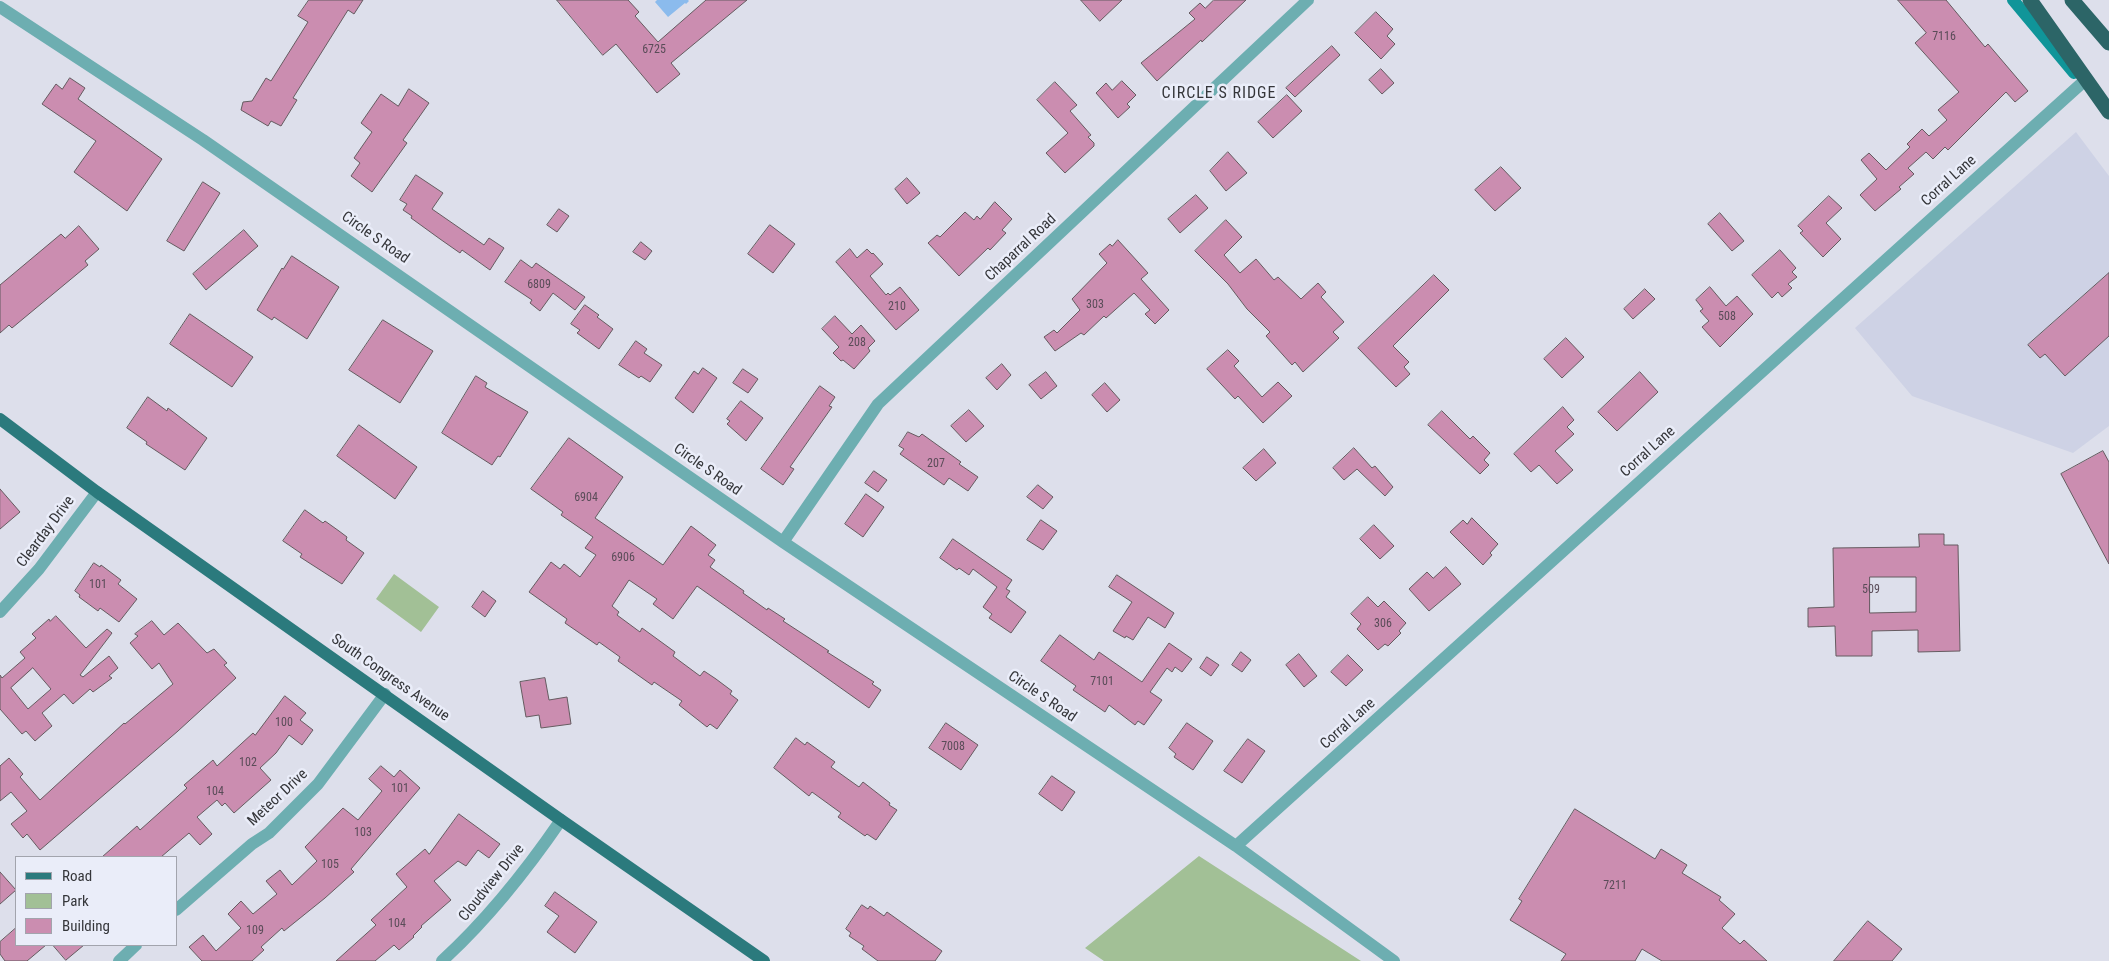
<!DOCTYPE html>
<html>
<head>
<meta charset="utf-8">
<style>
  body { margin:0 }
  #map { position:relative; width:2109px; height:961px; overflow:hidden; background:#dddfeb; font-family:"Roboto Condensed",sans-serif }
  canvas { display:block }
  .legend { position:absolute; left:15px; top:856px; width:162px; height:90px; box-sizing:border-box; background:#eaedf9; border:1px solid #a2a4ad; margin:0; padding:6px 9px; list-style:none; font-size:15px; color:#35363a }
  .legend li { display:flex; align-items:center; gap:10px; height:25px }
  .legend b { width:25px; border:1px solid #a2a4ad }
</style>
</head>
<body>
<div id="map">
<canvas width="2109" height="961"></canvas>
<ul class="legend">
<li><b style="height:6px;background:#2b7a7d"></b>Road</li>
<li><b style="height:14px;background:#a2c096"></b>Park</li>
<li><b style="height:14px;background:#cb8db0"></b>Building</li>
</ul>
</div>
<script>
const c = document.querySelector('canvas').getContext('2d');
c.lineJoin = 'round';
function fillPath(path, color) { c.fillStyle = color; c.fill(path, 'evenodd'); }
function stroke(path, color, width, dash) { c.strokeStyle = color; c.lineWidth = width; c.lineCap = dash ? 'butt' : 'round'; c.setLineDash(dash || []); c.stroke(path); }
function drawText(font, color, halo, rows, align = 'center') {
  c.font = font + ' "Roboto Condensed",sans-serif'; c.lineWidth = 5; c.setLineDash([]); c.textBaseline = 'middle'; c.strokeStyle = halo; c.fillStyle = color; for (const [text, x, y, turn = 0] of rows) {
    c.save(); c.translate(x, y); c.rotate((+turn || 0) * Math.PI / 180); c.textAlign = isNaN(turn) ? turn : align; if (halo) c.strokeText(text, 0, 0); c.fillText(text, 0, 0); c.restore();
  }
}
fillPath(new Path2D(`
  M2076,132L2109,176V426L2073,453L1912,396L1855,328Z`), '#ced2e5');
fillPath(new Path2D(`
  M394,574L439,607L421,632L376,599Z
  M1199,856L1361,961H1104L1085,948Z`), '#a2c096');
fillPath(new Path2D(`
  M657,0H688L689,1L686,4L685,3L668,17L655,2Z`), '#8bbbed');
const building = new Path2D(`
  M309,0H363L354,14L348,10L293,98L297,100L281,126L271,121L268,126L241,110L243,102L252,101L266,78L271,81L308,22L298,16Z
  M557,0H628L639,12L635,16L658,42L706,0H747L671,63L680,74L657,93L616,44L603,55Z
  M1081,0H1122L1100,21Z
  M1214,0H1246L1202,42L1201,40L1157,81L1141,63L1195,19L1189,13L1200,3L1205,8Z
  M1898,0H1946L1985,47L1988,44L2028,91L2015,102L2006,92L1948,150L1945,147L1933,159L1926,152L1908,168L1914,174L1899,187L1901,189L1875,211L1860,195L1877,179L1861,160L1869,153L1886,170L1910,147L1907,144L1922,129L1929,136L1947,120L1938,110L1959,92L1915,43L1926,33Z
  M1376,12L1393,29L1387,36L1395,44L1381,59L1355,33Z
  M1332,46L1340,55L1295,97L1286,88Z
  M1381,69L1394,83L1382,94L1369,80Z
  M70,78L85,88L78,99L162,159L127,211L74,172L96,141L42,104L56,84L62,89Z
  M1122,81L1136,95L1127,104L1130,107L1118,118L1096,93L1106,83L1112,90Z
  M1055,82L1077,105L1070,111L1091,135L1088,137L1094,143V146L1065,173L1046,153L1068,133L1037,100Z
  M409,89L429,103L403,140L407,143L372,192L351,176L360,163L354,158L372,132L361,123L381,94L398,106Z
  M1287,95L1302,111L1273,138L1258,122Z
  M1228,152L1247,173L1226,191L1210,171Z
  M1501,167L1521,188L1495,211L1475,190Z
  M416,175L443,193L432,209L484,245L489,238L504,248L490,270L462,250L460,253L440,239L411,218L412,216L403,210L407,204L400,200Z
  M907,178L920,193L907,204L895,189Z
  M203,182L220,193L184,251L167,241Z
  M1196,195L1208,208L1180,233L1168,219Z
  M1829,196L1842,208L1826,223L1841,239L1823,257L1800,233L1803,231L1798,226Z
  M995,202L1012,219L1002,230L1006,233L990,250L988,248L959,276L928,243L937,235L940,237L965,212L974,220L977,216L980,219Z
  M559,209L569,216L557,232L547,225Z
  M1720,213L1744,241L1732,251L1708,224Z
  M1226,220L1242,237L1224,255L1240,273L1256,259L1274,280L1278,277L1301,299L1318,283L1326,292L1321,297L1344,322L1333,332L1339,338L1303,372L1295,362L1292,365L1266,336L1270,332L1247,309L1228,284L1195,251Z
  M770,225L795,244L773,273L748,254Z
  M79,226L99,249L85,261L88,265L12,328L9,325L0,333V285L61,234L65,238Z
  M244,230L258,246L206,290L193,274Z
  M1118,240L1148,273L1141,279L1169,310L1155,324L1145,314L1150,310L1134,293L1106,318L1104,316L1084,335L1081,333L1055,351L1044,337L1054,330L1057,333L1080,310L1072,299L1107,263L1099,254L1110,244L1112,246Z
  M641,242L652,251L645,260L633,252Z
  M850,249L857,258L867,249L872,254L873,253L883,264L870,276L886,295L888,293L890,295L900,287L919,310L896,330L836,262Z
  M1780,250L1796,268L1792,272L1797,277L1788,284L1792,288L1782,297L1778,292L1772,298L1752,275Z
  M292,256L339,287L307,339L274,317L272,320L257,310L282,268L283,269Z
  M521,260L532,268L536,263L585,297L575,310L553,293L540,311L530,303L532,300L505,282Z
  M2109,273V336L2065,376L2045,354L2040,358L2028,345Z
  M1434,275L1449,290L1393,346L1409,362L1404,367L1410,374L1396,387L1358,348Z
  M1710,287L1726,306L1737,296L1753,314L1720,347L1702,327L1709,321L1700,311L1703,309L1696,300Z
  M1645,289L1655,299L1633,319L1624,309Z
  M585,305L599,315L597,317L613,329L599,349L577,333L580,330L571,324Z
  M190,314L253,357L232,387L170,344Z
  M835,316L852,334L861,325L875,341L868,348L870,351L854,369L843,360L841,361L833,353L839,347L822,329Z
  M383,320L433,351L400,403L349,370Z
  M1566,338L1584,357L1562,378L1544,359Z
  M636,341L647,349L644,353L662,365L650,382L641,376L639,378L619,365Z
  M1228,350L1239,361L1234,366L1262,397L1278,382L1292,396L1263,423L1238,396L1235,399L1207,369Z
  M1002,364L1011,375L997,390L986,378Z
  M703,368L717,378L693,413L675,398L694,371L698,374Z
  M743,369L758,379L748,393L733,383Z
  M1046,372L1057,386L1041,399L1029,385Z
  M1640,372L1658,392L1617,431L1598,412Z
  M476,376L487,383L485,387L528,412L500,457L498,456L492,465L442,433Z
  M1105,383L1120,400L1107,412L1092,395Z
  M820,386L835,397L829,406L832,407L790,467L794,469L783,485L761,469Z
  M148,397L167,411L168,408L207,438L185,470L146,444L147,442L127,428Z
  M741,401L763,418L746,441L727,424L730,421L727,419Z
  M1563,407L1574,420L1567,427L1574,434L1555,451L1573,470L1557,484L1539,465L1531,472L1514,454Z
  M969,410L984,426L966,442L951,426Z
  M1442,411L1470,439L1473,436L1490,453L1484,460L1489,465L1480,474L1428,425Z
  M359,425L417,467L395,499L337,456Z
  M908,432L919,437L922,434L961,462L959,464L978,477L968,491L949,478L944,485L900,454L904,449L899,446Z
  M569,438L623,477L595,518L663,565L691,526L716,545L708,555L715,560L710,567L744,591L743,593L767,610L768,608L785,619L783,621L829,651L827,652L874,682L872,684L881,690L869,708L697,586L673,619L653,604L657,599L629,580L612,606L619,612L617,615L640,632L642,628L675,652L673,656L700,676L704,671L716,679L732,691L730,694L738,700L717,729L710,724L707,727L679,705L682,701L654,682L652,685L618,661L620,657L599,642L597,645L565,623L567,619L529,592L551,562L560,569L564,564L580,577L596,555L585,548L593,537L561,515L563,512L531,489Z
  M1354,448L1372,468L1375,466L1393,487L1385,496L1357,469L1344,480L1333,468Z
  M1264,449L1276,463L1256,481L1243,468Z
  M2103,451L2109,462V564L2061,474Z
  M874,471L887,480L878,492L865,483Z
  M1038,485L1053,497L1043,509L1027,497Z
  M0,489L20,512L0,529Z
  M866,494L884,507L863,537L845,524Z
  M305,510L323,523L325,521L339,531L347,537L346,540L364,553L342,584L300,557L302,554L283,541Z
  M1472,518L1498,544L1490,553L1492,555L1483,565L1450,532L1463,520L1467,524Z
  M1041,520L1057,531L1043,550L1027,540Z
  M1374,525L1394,546L1380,559L1360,539Z
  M1919,534H1944V545H1958L1960,651L1918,652V630L1872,631V656H1836L1835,626L1808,627V608L1834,607L1833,548L1919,547ZM1870,577H1916V612L1870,613Z
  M953,539L1012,580L1006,589L1010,591L1006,597L1026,612L1011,633L989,618L992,614L983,607L997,587L973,569L969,575L959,568L957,570L940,558Z
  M94,563L100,567L101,565L121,580L118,584L137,599L119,622L100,608L98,611L79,597L80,595L75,591Z
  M1446,567L1461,584L1429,611L1409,589L1427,572L1433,578Z
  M1117,575L1174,613L1165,628L1148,617L1133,640L1126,636L1125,638L1113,631L1132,602L1109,587Z
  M483,591L496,601L485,617L472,607Z
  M1368,597L1378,607L1384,601L1406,623L1399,631L1401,633L1388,646L1385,644L1378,650L1357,629L1361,624L1351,614Z
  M56,616L86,648L107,629L112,633L80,675L83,677L109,656L118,668L109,676L112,678L93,692L90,689L73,704L64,694L42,713L52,726L35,741L26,731L22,734L0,709V675L2,678L25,658L20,652L36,638L32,634L49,619L50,621ZM33,668L51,689L28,709L11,688Z
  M152,621L164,635L178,623L207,653L214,649L227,663L224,665L236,678L178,731L40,850L27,834L23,838L11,824L27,811L11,792L0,801V766L9,758L23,774L20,777L40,800L124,723L125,724L173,684L159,663L152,669L130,643L138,636L135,634Z
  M1060,635L1094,660L1099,652L1142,682L1169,643L1192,659L1182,672L1175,667L1172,672L1167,668L1150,692L1162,700L1144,725L1138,721L1135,725L1109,705L1105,712L1073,690L1076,686L1041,661Z
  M1241,652L1251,660L1242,672L1232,665Z
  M1299,654L1317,676L1304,687L1286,665Z
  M1348,655L1363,670L1346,686L1331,672Z
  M1207,657L1219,665L1211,676L1200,668Z
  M545,678L549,700L567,697L571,724L541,728L539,715L526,717L520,682Z
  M285,696L306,713L300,720L313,730L302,745L289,735L276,753L260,768L271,780L234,813L225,803L222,806L217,800L197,817L212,834L200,845L189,833L161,857H102L137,826L140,830L187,788L184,785L213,760L217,766L253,733L255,735Z
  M946,723L978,745L961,770L929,748Z
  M1187,723L1213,741L1193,770L1174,757L1176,754L1169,748Z
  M796,738L805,745L807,742L835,762L831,767L859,787L863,782L890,803L889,805L897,810L876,840L867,834L865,836L838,817L841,813L812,792L809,796L774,768Z
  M1248,739L1265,751L1242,783L1224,771Z
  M381,766L394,777L400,770L420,788L351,869L354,872L325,898L284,931L282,928L261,947L264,950L252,961H202L189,947L203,935L216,951L241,928L228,914L241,901L253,914L277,894L266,881L280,870L292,885L317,861L305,847L343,808L358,820L382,791L369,779Z
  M1052,776L1075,792L1062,811L1039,794Z
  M1575,809L1655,859L1661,849L1687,865L1682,873L1721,897L1719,900L1735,914L1722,928L1740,944L1744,940L1767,961H1662L1642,949L1635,961H1561L1566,954L1510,920L1522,901L1519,899Z
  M459,814L500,844L489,858L478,850L466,866L458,861L434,881L451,900L421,926L422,927L413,936L414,937L399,950L394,945L375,961H336L376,925L371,920L407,887L396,874L425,849L429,854Z
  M0,872L16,890L0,904Z
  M555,892L597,922L575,953L547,932L559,916L545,906Z
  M862,905L868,909L870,906L884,916L887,912L942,951L935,961H878L862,949L864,946L849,936L851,933L846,929Z
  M1868,921L1902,949L1892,961H1834Z
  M16,928V945H46L27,961H5L0,954V942Z
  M53,945H84L66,960Z`);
fillPath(building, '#cb8db0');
stroke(building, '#655b60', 1);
stroke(new Path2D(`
  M0,7L203,140L783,542L1236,846L1394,961
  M783,542L878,404L1308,0
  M0,612L39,569L97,492
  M1236,846L2082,83
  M176,910L252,844L269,833L318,784L385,694
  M119,961L136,945
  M442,961C488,919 526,871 561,820`), '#6daeb1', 12);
stroke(new Path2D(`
  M2013,0L2074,73`), '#109599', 12);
stroke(new Path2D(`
  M0,419L97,492L561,820L764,961`), '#2b7a7d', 12);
stroke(new Path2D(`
  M2030,0L2109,112
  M2072,0L2109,43`), '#2c6567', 15);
drawText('12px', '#5a4c58', null, [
  ["7116",1944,37],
  ["6725",654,50],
  ["6809",539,285],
  ["303",1095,305],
  ["210",897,307],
  ["508",1727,317],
  ["208",857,343],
  ["207",936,464],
  ["6904",586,498],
  ["6906",623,558],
  ["101",98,585],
  ["509",1871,590],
  ["306",1383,624],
  ["7101",1102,682],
  ["100",284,723],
  ["7008",953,747],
  ["102",248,763],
  ["101",400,789],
  ["104",215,792],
  ["103",363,833],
  ["105",330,865],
  ["7211",1615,886],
  ["104",397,924],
  ["109",255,931]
]);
drawText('15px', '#35363a', '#eaedf9', [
  ["Corral Lane",1949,181,-42],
  ["Circle S Road",375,238,35],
  ["Chaparral Road",1021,248,-43],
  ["Corral Lane",1648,452,-42],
  ["Circle S Road",707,470,35],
  ["Clearday Drive",46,532,-53],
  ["South Congress Avenue",390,678,35],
  ["Circle S Road",1042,697,34],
  ["Corral Lane",1348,724,-42],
  ["Meteor Drive",278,798,-43],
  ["Cloudview Drive",492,883,-51]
]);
c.letterSpacing = '1px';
drawText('16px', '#35363a', '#eaedf9', [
  ["CIRCLE S RIDGE",1219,94]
]);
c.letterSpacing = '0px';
</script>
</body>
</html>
